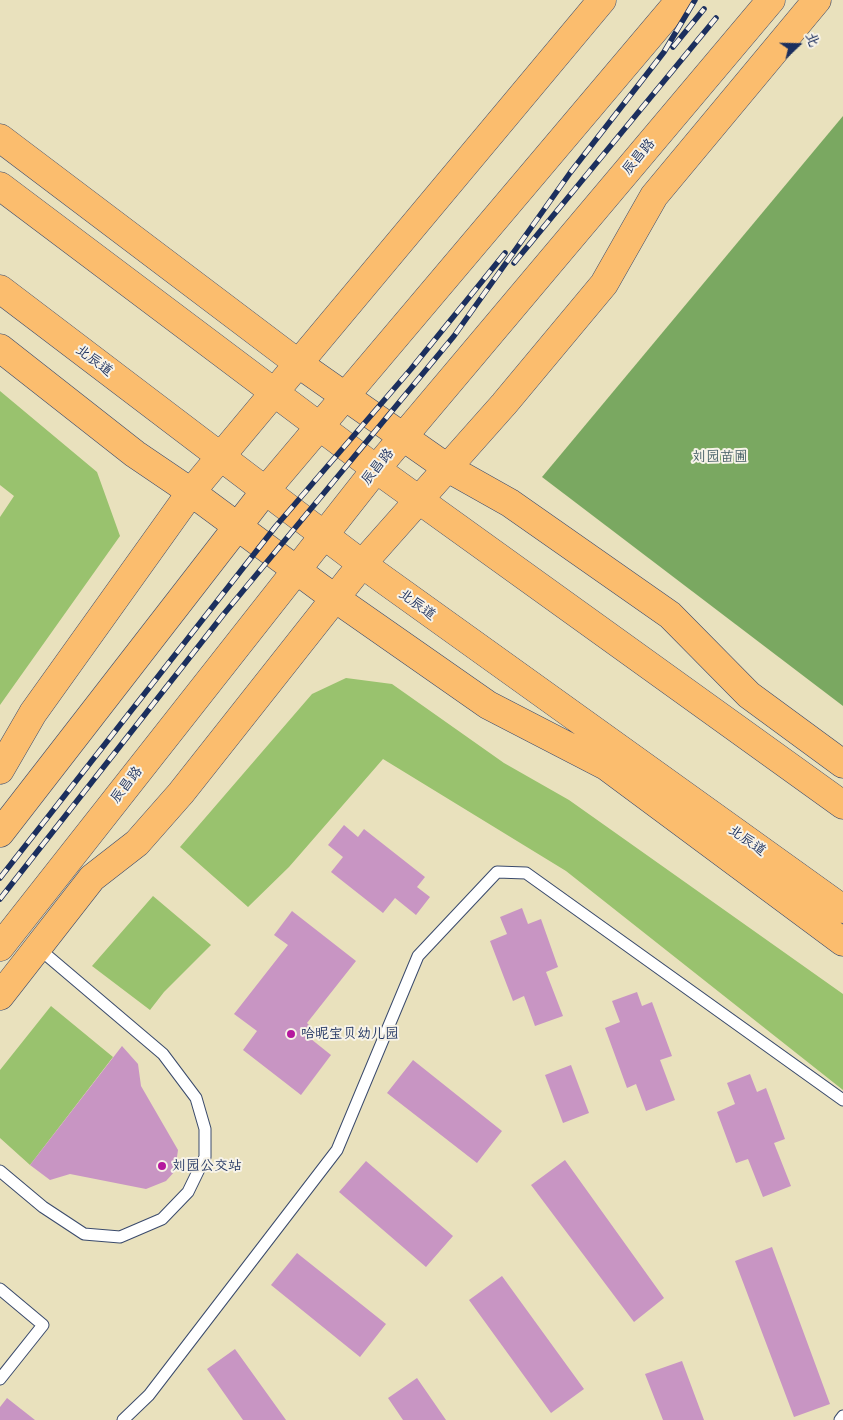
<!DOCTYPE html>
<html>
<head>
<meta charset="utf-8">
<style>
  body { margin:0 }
  #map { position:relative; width:843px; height:1420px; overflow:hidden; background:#e9e1bd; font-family:Pangolin,"LXGW WenKai TC",sans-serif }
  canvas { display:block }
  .north { position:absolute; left:773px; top:20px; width:50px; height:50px; -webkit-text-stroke:4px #f7f3e8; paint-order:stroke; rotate:69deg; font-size:14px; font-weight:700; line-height:20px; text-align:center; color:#1b2f5e }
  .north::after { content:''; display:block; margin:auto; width:18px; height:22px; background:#1b2f5e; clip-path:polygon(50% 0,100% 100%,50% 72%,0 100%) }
</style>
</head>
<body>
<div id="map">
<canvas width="843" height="1420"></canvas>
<div class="north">北</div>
</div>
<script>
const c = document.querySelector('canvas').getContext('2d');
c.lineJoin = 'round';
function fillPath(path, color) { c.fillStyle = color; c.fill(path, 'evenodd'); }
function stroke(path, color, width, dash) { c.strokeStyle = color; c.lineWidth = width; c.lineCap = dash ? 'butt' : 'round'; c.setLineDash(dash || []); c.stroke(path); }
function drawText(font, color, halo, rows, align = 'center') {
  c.font = font + ' Pangolin,"LXGW WenKai TC",sans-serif'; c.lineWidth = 4; c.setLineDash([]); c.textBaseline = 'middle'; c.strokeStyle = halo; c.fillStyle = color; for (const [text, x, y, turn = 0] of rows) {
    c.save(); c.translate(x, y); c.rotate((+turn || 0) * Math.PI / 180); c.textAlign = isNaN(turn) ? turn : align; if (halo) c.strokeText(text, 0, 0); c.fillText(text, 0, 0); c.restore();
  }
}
fillPath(new Path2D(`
  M0,391L97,472L120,536L0,705V517L14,496L0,485Z
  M346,678L392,684L504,763L569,800L843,994V1090L566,871L383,759L289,867L248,907L180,847L312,694Z
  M153,896L211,945L164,992L150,1010L92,966Z
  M51,1006L113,1057L30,1165L0,1138V1070Z`), '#99c26e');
fillPath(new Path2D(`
  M843,116V706L542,477Z`), '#7aa861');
fillPath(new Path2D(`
  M344,825L358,837L364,829L425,877L417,887L430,897L416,915L395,898L383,913L331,872L343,857L328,845Z
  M522,908L528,924L541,919L558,967L546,972L563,1016L535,1026L524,996L513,1001L490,941L507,934L500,917Z
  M292,911L356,961L307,1023L312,1028L306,1035L331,1055L301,1095L243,1050L257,1031L234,1014L288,945L274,935Z
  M637,992L642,1006L652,1002L672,1056L660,1060L675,1100L646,1111L636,1084L627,1088L605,1028L620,1022L612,1001Z
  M122,1046L138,1064L141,1086L178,1150L175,1171L166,1181L146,1189L70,1174L50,1180L30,1165Z
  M413,1060L502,1131L477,1163L387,1093Z
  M571,1065L589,1113L563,1123L545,1075Z
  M750,1074L757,1092L766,1088L785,1139L774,1143L791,1186L763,1197L748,1159L736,1163L717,1112L735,1104L727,1083Z
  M565,1160L664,1298L634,1322L531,1185Z
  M366,1161L453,1236L426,1267L339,1192Z
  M772,1247L830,1404L794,1417L735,1261Z
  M297,1253L386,1324L360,1357L271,1285Z
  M502,1276L584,1389L551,1413L469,1300Z
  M235,1349L286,1420H243L207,1369Z
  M682,1361L704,1420H663L645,1374Z
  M417,1378L446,1420H403L388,1398Z
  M7,1398L35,1420H0V1407Z`), '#c895c3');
const service = new Path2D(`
  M0,1171L43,1207L84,1234L120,1237L162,1219L188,1192L205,1157V1129L196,1098L163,1054L37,947
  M0,1289L43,1325L0,1379
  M123,1420L149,1395L337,1150L418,956L497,872L526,873L843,1100
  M840,1420L843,1416`);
const primary = new Path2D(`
  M0,138L299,364L446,467L510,503L670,615L749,695L843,764
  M0,186L376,469L843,805
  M0,289L362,564L843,909
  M0,348L135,454L191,492L322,589L488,705L606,766L843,942
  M0,770L33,713L191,492L602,0
  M0,833L265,491L680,0
  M0,947L376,469L771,0
  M0,996L92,878L137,843L181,793L362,564L504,404L604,284L654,196L817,0`);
stroke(service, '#3a4a6c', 13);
stroke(primary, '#3a4a6c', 29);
stroke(service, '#fff', 11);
stroke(primary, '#fbbd6e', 28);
const rail = new Path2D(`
  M673,47L704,9
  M514,263L716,18
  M0,878L276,526L411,369L505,253
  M0,899L223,615L454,336L570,173L664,52L695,0`);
stroke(rail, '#1b2f5e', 5.5);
stroke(rail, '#f7f3e8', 4, [11]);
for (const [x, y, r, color] of [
  [291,1034,5,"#b5179e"],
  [162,1166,5,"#b5179e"]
]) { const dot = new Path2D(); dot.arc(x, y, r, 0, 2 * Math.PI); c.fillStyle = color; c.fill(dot); stroke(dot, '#f7f3e8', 2); }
drawText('14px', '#1b2f5e', '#f7f3e8', [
  ["辰昌路",639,157,-50],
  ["北辰道",94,361,37],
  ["辰昌路",378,467,-51],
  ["北辰道",417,605,36],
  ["辰昌路",127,785,-52],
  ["北辰道",747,841,35]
]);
drawText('14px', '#415b63', '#f7f3e8', [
  ["刘园苗圃",720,457]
]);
drawText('14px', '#1b2f5e', '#f7f3e8', [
  ["哈昵宝贝幼儿园",301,1034],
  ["刘园公交站",172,1166]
], 'left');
</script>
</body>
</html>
